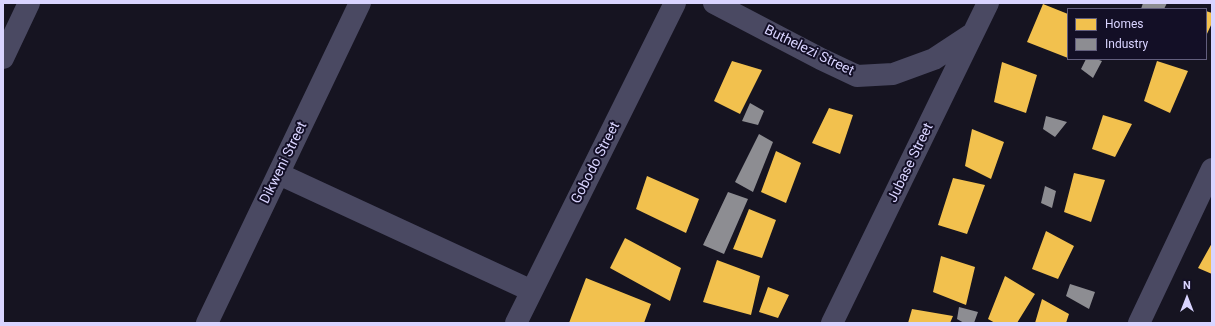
<!DOCTYPE html>
<html>
<head>
<meta charset="utf-8">
<style>
  body { margin:0 }
  #map { position:relative; width:1215px; height:326px; overflow:hidden; background:#161421; font-family:Roboto,sans-serif }
  canvas { display:block }
  .frame { position:absolute; inset:0; border:4px solid #d9d4ff; pointer-events:none }
  .legend { position:absolute; left:1067px; top:8px; width:140px; height:52px; box-sizing:border-box; background:#130f26; border:1px solid #625e7d; margin:0; padding:5px 7px; list-style:none; font-size:12px; color:#d9d4ff }
  .legend li { display:flex; align-items:center; gap:8px; height:20px }
  .legend b { width:20px; border:1px solid #625e7d }
  .north { position:absolute; left:1167px; top:278px; width:40px; height:40px; -webkit-text-stroke:3px #130f26; paint-order:stroke; rotate:0deg; font-size:11px; font-weight:700; line-height:16px; text-align:center; color:#d9d4ff }
  .north::after { content:''; display:block; margin:auto; width:14px; height:18px; background:#d9d4ff; clip-path:polygon(50% 0,100% 100%,50% 72%,0 100%) }
</style>
</head>
<body>
<div id="map">
<canvas width="1215" height="326"></canvas>
<div class="frame"></div>
<ul class="legend">
<li><b style="height:11px;background:#f2c14e"></b>Homes</li>
<li><b style="height:11px;background:#8d8d92"></b>Industry</li>
</ul>
<div class="north">N</div>
</div>
<script>
const c = document.querySelector('canvas').getContext('2d');
c.lineJoin = 'round';
function fillPath(path, color) { c.fillStyle = color; c.fill(path, 'evenodd'); }
function stroke(path, color, width, dash) { c.strokeStyle = color; c.lineWidth = width; c.lineCap = dash ? 'butt' : 'round'; c.setLineDash(dash || []); c.stroke(path); }
function drawText(font, color, halo, rows, align = 'center') {
  c.font = font + ' Roboto,sans-serif'; c.lineWidth = 4; c.setLineDash([]); c.textBaseline = 'middle'; c.strokeStyle = halo; c.fillStyle = color; for (const [text, x, y, turn = 0] of rows) {
    c.save(); c.translate(x, y); c.rotate((+turn || 0) * Math.PI / 180); c.textAlign = isNaN(turn) ? turn : align; if (halo) c.strokeText(text, 0, 0); c.fillText(text, 0, 0); c.restore();
  }
}
fillPath(new Path2D(`
  M1043,4L1068,14V58L1027,42Z
  M1206,11L1212,13V23L1206,36Z
  M732,61L762,70L740,114L714,101Z
  M1157,61L1188,71L1170,113L1144,101Z
  M1002,62L1037,75L1026,113L994,102Z
  M829,108L853,115L840,154L812,143Z
  M1103,115L1132,124L1115,157L1092,149Z
  M972,129L1004,142L991,179L965,166Z
  M776,151L801,163L786,203L761,192Z
  M1074,173L1105,180L1091,222L1064,212Z
  M647,176L699,199L686,233L636,209Z
  M953,178L985,185L967,234L938,225Z
  M749,209L776,220L762,258L733,249Z
  M1046,231L1074,246L1058,279L1032,269Z
  M625,238L681,268L670,301L610,268Z
  M1212,243V274L1198,268Z
  M941,256L975,267L966,305L933,292Z
  M717,260L760,276L751,315L703,302Z
  M1005,276L1035,294L1017,323H995L988,319Z
  M586,278L651,304L644,323H569Z
  M768,287L789,295L778,318L759,312Z
  M1042,299L1069,314L1066,323H1035Z
  M912,309L953,316L950,323H908Z`), '#f2c14e');
fillPath(new Path2D(`
  M1143,3H1167L1164,9H1141Z
  M1086,59H1096L1102,61L1093,78L1081,69Z
  M750,103L764,111L758,125L742,121Z
  M1046,116L1067,122L1055,137L1043,129Z
  M759,134L773,142L753,192L735,182Z
  M1045,186L1056,191L1052,208L1041,203Z
  M728,192L748,199L724,254L703,245Z
  M1070,284L1095,292L1089,309L1066,296Z
  M959,307L978,312L974,323H964L957,319Z`), '#8d8d92');
stroke(new Path2D(`
  M714,3L821,59L857,76L893,74L934,59L972,34
  M279,174L532,291
  M207,323L360,3
  M516,323L675,3
  M832,323L988,3
  M1139,323L1212,169`), '#4a4962', 22);
stroke(new Path2D(`
  M3,58L29,3`), '#4a4962', 22);
drawText('14px', '#d9d4ff', '#130f26', [
  ["Buthelezi Street",809,51,26],
  ["Dikweni Street",284,163,-64],
  ["Gobodo Street",596,163,-63],
  ["Jubase Street",911,163,-64]
]);
</script>
</body>
</html>
